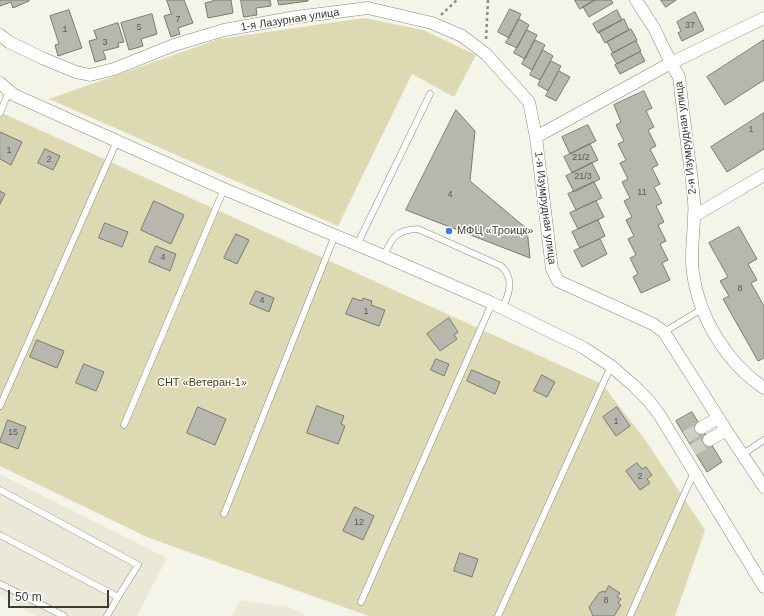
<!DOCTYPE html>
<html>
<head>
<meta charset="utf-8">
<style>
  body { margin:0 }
  #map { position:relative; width:764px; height:616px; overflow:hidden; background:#f5f4e9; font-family:Arial,sans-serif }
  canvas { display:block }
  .scale { position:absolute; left:8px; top:590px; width:101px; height:18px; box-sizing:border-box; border:2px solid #3c3c37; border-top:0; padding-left:5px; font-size:12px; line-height:14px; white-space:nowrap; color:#3c3c37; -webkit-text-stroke:3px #fff; paint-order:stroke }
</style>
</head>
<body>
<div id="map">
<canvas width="764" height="616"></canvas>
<div class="scale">50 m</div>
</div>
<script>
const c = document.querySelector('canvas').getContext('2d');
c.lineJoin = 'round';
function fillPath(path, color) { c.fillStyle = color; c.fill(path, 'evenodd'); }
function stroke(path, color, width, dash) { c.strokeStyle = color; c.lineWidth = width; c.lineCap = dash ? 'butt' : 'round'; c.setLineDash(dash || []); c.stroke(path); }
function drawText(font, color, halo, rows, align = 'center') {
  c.font = font + ' Arial,sans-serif'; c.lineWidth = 3; c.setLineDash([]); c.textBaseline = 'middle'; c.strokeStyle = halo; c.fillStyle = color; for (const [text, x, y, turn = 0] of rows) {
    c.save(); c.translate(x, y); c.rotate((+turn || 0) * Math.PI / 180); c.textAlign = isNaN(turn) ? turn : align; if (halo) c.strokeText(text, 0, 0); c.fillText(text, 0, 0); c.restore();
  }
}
fillPath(new Path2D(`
  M0,474L167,558L137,616H36L0,596Z
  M240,600L288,607L307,616H232Z`), '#eae9d8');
fillPath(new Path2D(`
  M364,18L423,30L476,55L454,97L412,74L338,226L49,99L219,39Z
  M0,112L602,384L646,441L705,530L675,616H369L149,538L0,466Z`), '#dddab3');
const building = new Path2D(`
  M0,0H29V1L13,8L11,2L0,6Z
  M167,0H184L193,23L178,28L180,34L171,37L164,16L171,14Z
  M213,0H231L233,13L208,18L205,3L213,1Z
  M241,0H270L271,6L256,8L257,15L244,17Z
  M278,0H308V1L279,5Z
  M575,0H595L580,9Z
  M595,0H611L613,3L589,17L583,7Z
  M661,0H676L666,7Z
  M510,9L521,14L509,38L498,32Z
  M69,10L82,48L58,56L55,45L59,44L50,16Z
  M617,10L622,20L598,33L593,24Z
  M695,12L704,30L682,41L678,33L681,31L677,22Z
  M152,14L157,34L141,39L143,46L129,50L121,23Z
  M519,19L529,25L517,48L506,43Z
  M624,19L629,30L605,43L599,32Z
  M118,23L124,42L118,43L119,47L103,51L106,59L95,62L89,41L97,39L94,31Z
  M631,29L637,40L613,53L607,42Z
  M527,30L537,35L525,59L514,53Z
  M535,40L545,45L532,70L522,64Z
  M764,40V80L725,105L707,77Z
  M636,41L641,51L617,64L611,54Z
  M543,50L553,56L540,80L530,75Z
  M640,52L645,61L620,74L615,65Z
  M551,61L561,66L548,91L538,85Z
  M559,71L570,77L556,101L546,96Z
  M644,91L652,108L646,111L654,127L648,130L656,146L650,149L658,165L652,168L660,184L654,187L662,203L656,206L664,222L658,225L666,241L660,244L668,260L662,263L670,280L641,293L633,277L638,274L630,258L636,255L628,239L634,236L626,220L632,217L624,201L630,198L622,182L628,179L620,163L626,160L618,144L624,141L616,125L621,122L614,105Z
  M456,110L475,131L470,181L527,229L530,258L406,210Z
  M764,113V149L727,172L711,147Z
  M588,125L596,141L570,154L562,137Z
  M0,132L22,142L11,165L0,159Z
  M590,144L598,160L572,173L564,157Z
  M45,149L60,156L53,170L38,163Z
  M592,163L600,179L574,192L566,176Z
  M594,182L602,198L576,210L568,194Z
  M0,191L5,194L0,204Z
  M154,201L184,215L171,244L141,230Z
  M596,201L604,217L578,229L570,213Z
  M598,220L605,236L580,248L572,232Z
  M105,223L128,232L122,247L99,238Z
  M739,227L757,259L748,264L757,280L751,283L764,306V358L758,361L723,299L729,296L720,281L728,277L709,243Z
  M236,234L249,240L237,264L224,258Z
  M600,239L607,254L582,267L574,251Z
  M156,246L176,254L170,271L149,262Z
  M256,291L274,298L269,312L250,304Z
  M353,298L362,301L363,298L372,301L371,305L385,310L379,326L346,314Z
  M449,318L458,332L454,335L457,339L440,351L427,334Z
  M37,340L64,351L57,368L30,357Z
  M436,359L449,364L444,376L431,370Z
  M84,364L104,372L96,391L76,383Z
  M472,370L500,382L495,394L467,381Z
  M542,375L555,382L547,397L534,391Z
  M317,406L344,416L341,424L345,426L338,444L307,433Z
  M198,407L226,419L215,445L187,433Z
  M617,407L630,426L616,436L603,417Z
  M692,412L722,462L707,472L676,421Z
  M8,420L26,427L18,449L0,442Z
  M637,463L642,469L646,467L652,475L647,479L650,483L640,490L626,471Z
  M355,507L374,516L363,540L343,531Z
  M460,553L478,559L472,577L454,571Z
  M609,586L620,593L617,597L621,599L618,603L621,605L614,616H593L589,607L599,593L603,591L605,592Z`);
fillPath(building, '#b8b7ad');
stroke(building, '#7a7a70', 1);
stroke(new Path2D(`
  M686,437L701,428
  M693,450L709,440`), '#d0cfc5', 12, [12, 6]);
const lane = new Path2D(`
  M0,113L9,91
  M357,245L430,94
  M384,256C392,237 396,230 418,229L501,266C503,268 506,271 507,274C513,285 507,297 503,308
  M664,332L702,309
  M0,406L117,141
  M124,425L224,189
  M743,454L764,440
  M0,490L138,565L118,597
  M224,514L335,235
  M0,535L118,597L107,616
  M0,584L64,616
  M361,602L492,303
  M498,616L611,366
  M630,616L694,472`);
const street = new Path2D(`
  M636,0L654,28L671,63L679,77C682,102 685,127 688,152C690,165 692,178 693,191C694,199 695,208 694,216C694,235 690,254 693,273C699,318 727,363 764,388
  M764,18L671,63L536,137L552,269L558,281L653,324L664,332L726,430L764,487
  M0,35L9,42L42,58L76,72L90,75L114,69L174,45L224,30L296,17L368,8L432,23L462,36L486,54L529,102L536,137
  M0,83L14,95L224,189L384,256L492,303L584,348L611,366L633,385L648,400L659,414L764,587
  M694,216L764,175
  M701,428L718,418
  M709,440L726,430`);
stroke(lane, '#89887e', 7);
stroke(street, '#89887e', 13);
stroke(new Path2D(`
  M441,15L457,0
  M486,39L488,0`), '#8f8f87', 2.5, [3, 3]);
stroke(lane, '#fff', 6);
stroke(street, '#fff', 12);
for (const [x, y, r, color] of [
  [449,231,4,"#3d79e8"]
]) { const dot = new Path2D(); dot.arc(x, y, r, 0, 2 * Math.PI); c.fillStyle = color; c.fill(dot); stroke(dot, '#fff', 1.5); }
drawText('9px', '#5b5b54', null, [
  ["7",178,20],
  ["37",690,26],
  ["5",139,28],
  ["1",65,30],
  ["3",105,43],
  ["1",751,130],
  ["1",9,151],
  ["21/2",581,158],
  ["2",49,160],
  ["21/3",583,177],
  ["11",642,193],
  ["4",450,195],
  ["4",163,258],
  ["8",740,289],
  ["4",262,301],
  ["1",366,312],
  ["1",616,422],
  ["15",13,433],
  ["2",640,477],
  ["12",359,523],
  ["8",606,601]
]);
drawText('11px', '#3c3c37', '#fff', [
  ["1-я Лазурная улица",290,20,-9],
  ["2-я Изумрудная улица",686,138,-97],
  ["1-я Изумрудная улица",545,208,83]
]);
drawText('11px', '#3c3c37', '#fff', [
  ["МФЦ «Троицк»",457,231]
], 'left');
drawText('11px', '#3f3a07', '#fff', [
  ["СНТ «Ветеран-1»",202,383]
]);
</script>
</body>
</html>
